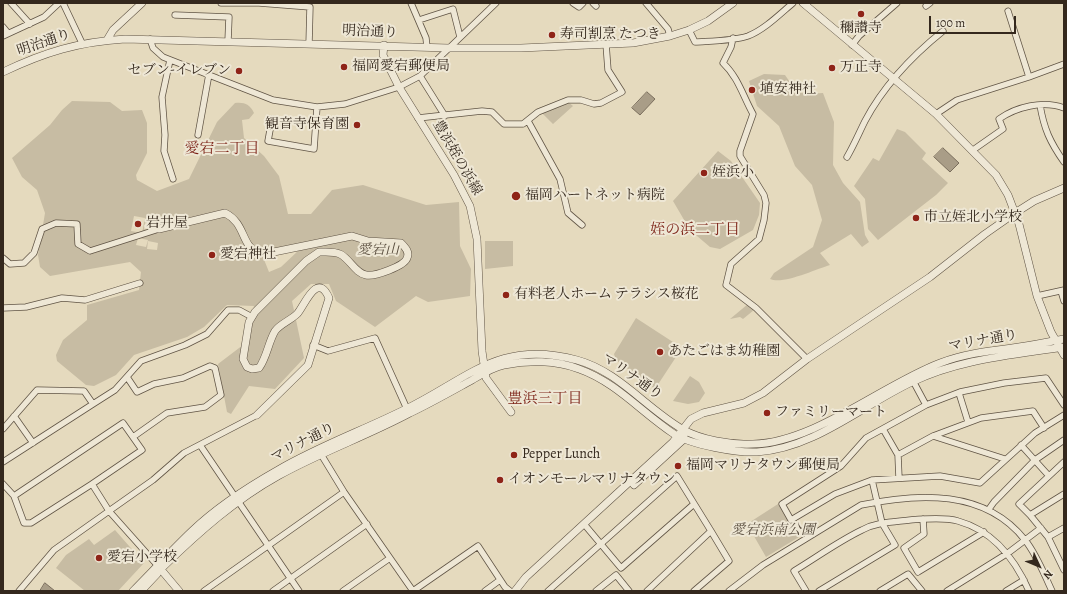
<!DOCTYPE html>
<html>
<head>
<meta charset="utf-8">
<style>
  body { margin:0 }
  #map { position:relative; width:1067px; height:594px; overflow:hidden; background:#e5dabe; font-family:Alegreya,serif }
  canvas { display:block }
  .frame { position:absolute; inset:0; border:4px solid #34281d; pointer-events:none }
  .north { position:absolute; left:1019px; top:546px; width:40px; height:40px; -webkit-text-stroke:3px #eee7d5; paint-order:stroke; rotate:134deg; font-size:11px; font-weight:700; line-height:16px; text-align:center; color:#34281d }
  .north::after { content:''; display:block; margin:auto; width:14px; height:18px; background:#34281d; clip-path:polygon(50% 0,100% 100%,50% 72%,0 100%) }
  .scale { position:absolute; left:929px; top:16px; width:87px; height:18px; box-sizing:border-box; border:2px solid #34281d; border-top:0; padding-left:5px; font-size:12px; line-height:14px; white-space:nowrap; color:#34281d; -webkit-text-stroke:3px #eee7d5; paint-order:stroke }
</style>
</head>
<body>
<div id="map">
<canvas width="1067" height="594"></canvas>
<div class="frame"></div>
<div class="north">N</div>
<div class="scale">100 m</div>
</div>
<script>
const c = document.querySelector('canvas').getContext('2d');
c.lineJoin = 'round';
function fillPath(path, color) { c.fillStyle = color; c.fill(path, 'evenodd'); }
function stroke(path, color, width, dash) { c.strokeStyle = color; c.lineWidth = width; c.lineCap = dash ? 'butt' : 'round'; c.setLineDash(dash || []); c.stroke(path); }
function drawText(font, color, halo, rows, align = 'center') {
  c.font = font + ' Alegreya,"Noto Serif JP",serif'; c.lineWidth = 4; c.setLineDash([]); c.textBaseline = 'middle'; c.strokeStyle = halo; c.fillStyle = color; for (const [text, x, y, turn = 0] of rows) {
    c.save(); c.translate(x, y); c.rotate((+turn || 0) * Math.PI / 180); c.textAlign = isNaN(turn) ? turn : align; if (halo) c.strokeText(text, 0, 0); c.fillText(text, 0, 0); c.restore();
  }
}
fillPath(new Path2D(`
  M764,74L785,75L796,91L806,94L823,93L834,122L833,165L843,183L860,202L865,235L869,242L862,247L851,234L820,253L830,265C816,269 783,285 770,279L774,273L813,247L822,220L812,185L795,166L779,126L757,106L749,81Z
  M72,101L110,102L122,111L142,110L147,123V153L136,175L137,180L157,191L189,179L217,122L235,103C244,102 250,104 254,113L249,119L242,120L244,138L264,156L279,176L288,214H311L332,190L363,185L426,205L459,202L460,246L471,269L470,296L428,302L416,296L375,327L336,301L329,284H311L292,301L304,358L275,389L249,386L231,414L227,412L218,364L243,345L254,306L227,305L204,327L187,337L134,355L116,375L94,386L86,385L57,361L56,355L63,340L87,320V305L139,290L141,272L130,262L50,276L40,267L38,255L45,213L37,190L22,177L12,158L50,125L62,110ZM134,216L145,218L142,233L131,231ZM145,223L160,225L158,232L144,229ZM138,238L148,240L146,247L136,245ZM148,241L158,243L157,250L147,249ZM299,250L281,267L269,272L263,257Z
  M568,102L573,106L553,124L542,113Z
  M897,129L905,132L926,153L922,159L948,183L936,195L878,240L868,229L865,199L854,186L873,158L879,161Z
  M718,151L731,161L760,203L759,215L753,230L720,249L710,247L690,230L673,201Z
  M485,241H513V266L485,269Z
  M748,304L754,310L743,319L740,317L730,319Z
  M636,318L676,344V357L655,389L616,360L614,354Z
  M690,376L699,382L705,393L699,402L688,404L673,401Z
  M778,504L799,537L766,557L747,524Z
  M115,530L144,563L118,591H85L56,568L66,555L89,539L94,545Z`), '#c7bca3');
const water = new Path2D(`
  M647,92L655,99L640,115L632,108Z
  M943,148L959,163L950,172L934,157Z
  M45,583L55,591H40Z`);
fillPath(water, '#a99d87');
stroke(water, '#7a6e5d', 1);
const minor = new Path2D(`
  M11,3L30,24
  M63,3L82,43
  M221,3H259L310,7L309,44
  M411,3L426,38L427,47
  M573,3L579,7L583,3
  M593,3L596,6
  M646,3L668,29L670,36
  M926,6L930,3
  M175,15L229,17L228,41
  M419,20L453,9L460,37
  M3,27L8,33
  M689,30L695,42C710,41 733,41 748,36C764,30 780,14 793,3
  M3,36L44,17L59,3
  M733,38L731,47L723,63C738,77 743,96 753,114L740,151V156L764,195L766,203L764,220L759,239L731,264L726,285L756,308L807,359
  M150,39L153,48L163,57L273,100L317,107L345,104L399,87L420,76L496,3
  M852,45L859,36L897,3
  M170,60L162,97L165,135L164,151L173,179
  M420,76L445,116
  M1029,77L1064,64
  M1040,105C1044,129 1050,142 1064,162
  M936,114L957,100L1029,77L1008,11
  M418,118L482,111L492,112L504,124H523L538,112L568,100H581L594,104L601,103L622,92L608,70L606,44
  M272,119L268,141L314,149L317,107
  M528,121L560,179L568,213L582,225
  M198,135L209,74
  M973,150L1003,129L999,119C1016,107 1043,100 1064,108
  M847,157C854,145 859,133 865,121C884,85 912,56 943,31
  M3,258L10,264L24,263L34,253L42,229L56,223L77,224L78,244L90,251L159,229
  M1061,291L1064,301
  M1037,296L1064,290
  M3,308L26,307L62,298L85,300L140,283
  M313,345L328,351L375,338L407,409
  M127,377L137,392L154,384L183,378L210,366L215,368L221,395L205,407L167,413L133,437
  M912,379L926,405
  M959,393L968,422
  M93,404L115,390L141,361L185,345L207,334L228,310H239L252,317
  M1064,405L1046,378L1004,383L960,392L926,405L866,438L841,466L782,504L791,520L835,494L872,480L940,476L980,483L1035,433L1064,415
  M14,416L33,443
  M3,429L37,390L84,391L93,404L3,462
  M883,429L898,455
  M933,436L1005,459
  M200,445L299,591
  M1021,445L1049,476
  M319,451L344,492L413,591L478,546L505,587L510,591
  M1064,462L1019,504L1030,515L1064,494
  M899,478L898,455L933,436L981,418L1033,411L1044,428
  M3,484L14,496L24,523H31L92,484L109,511L153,480L184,453L257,415
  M14,496L123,423L142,450L92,484
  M989,509L994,502L1035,460L1064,440
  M1030,515L1048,537L1064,570
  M923,519L924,534L904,548L918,572L984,532
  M584,524L621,568L694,504
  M1048,537L1064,528
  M19,591L54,550L109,511L158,566
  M204,591L344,492
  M273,591L367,524
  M343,591L390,558
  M485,591L500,580
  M548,591L677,476L711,531
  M596,591L616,575L629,591
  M647,591L711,531L729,561L694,591
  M729,591L763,565L861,505C918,493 985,489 1025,540C1037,555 1044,574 1052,591
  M806,591L794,571C817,557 839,541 862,530C877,522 893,522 910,520C923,519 945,517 958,521C994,531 1015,559 1029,591
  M819,591L895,545L882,523L872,480
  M880,591L908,574L922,591
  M947,591L1008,553L1041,528
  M1006,591L1024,580`);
const tertiary = new Path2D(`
  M803,3L936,114L996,175L1008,195L1019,224L1037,296L1051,332L1064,355
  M107,40L113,30L142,3
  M384,45L383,55L399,87L454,175L470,206L477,239L482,351L486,378L511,412
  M3,72C45,52 78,42 125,39L449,48H521L633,43L670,36L689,30L708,21L733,3
  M159,229L225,213C245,223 241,243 256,252C259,253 265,253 269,253L352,236L368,241L401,243C405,247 410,252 407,258C405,266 374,277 366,275C355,273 350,259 340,254C334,251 325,252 319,252L306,261L255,312L249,322L243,359L247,367L252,369L259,368C267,357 268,343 275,331C280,324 291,320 297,314C304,307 317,270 329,298L308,365L257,415
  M634,485L684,439V436
  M158,566L179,591
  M164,566C199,532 235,500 278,476C321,452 367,436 410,413C431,403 452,391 472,380C482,374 493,367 504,365C528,360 556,360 579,369C616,382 642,413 674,434C691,445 738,453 757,452C815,448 861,406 912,382C959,359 1013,355 1064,347
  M133,591C153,571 172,550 192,531C217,507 248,487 278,470C319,446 364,430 406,409C469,378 500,339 577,360C618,371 646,408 682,429C701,440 731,445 753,444C814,443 882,385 940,363C963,354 988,351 1012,348C1029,346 1047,342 1064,339
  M141,591L157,574
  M515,591L526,577L673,442L691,419L703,413L744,403L763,393L807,359L930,277L985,234L1015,213L1034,201L1064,188`);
stroke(minor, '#605445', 7);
stroke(tertiary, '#605445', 8);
stroke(minor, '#eee7d5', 5.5);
stroke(tertiary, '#eee7d5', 7);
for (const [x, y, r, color] of [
  [861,14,4,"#8f2418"],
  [552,35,4,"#8f2418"],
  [344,67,4,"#8f2418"],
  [832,68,4,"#8f2418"],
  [239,71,4,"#8f2418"],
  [752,90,4,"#8f2418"],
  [357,125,4,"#8f2418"],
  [704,173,4,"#8f2418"],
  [516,196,5,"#8f2418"],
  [916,218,4,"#8f2418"],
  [138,224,4,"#8f2418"],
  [212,255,4,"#8f2418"],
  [506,295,4,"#8f2418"],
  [660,352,4,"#8f2418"],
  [767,413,4,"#8f2418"],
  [514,455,4,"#8f2418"],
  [678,466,4,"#8f2418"],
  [500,480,4,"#8f2418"],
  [99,558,4,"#8f2418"]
]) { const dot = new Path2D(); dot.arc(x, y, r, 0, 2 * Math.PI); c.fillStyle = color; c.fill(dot); stroke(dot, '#eee7d5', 1.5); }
drawText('14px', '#34281d', '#eee7d5', [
  ["穪讃寺",861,29,"center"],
  ["寿司割烹 たつき",560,35],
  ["福岡愛宕郵便局",352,67],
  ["万正寺",840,68],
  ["セブン-イレブン",231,71,"right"],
  ["埴安神社",760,90],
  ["観音寺保育園",349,125,"right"],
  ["姪浜小",712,173],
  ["福岡ハートネット病院",525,196],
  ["市立姪北小学校",924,218],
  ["岩井屋",146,224],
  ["愛宕神社",220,255],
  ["有料老人ホーム テラシス桜花",514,295],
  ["あたごはま幼稚園",668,352],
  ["ファミリーマート",775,413],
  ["Pepper Lunch",522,455],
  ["福岡マリナタウン郵便局",686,466],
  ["イオンモールマリナタウン",508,480],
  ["愛宕小学校",107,558]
], 'left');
drawText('14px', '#34281d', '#eee7d5', [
  ["明治通り",370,32,2],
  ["明治通り",44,43,-19],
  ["豊浜姪の浜線",457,158,60],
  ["マリナ通り",983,341,-10],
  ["マリナ通り",632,377,35],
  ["マリナ通り",303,443,-27]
]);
drawText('italic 14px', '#594d3e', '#eee7d5', [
  ["愛宕山",378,251],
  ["愛宕浜南公園",773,531]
]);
drawText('15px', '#7a1f14', '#eee7d5', [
  ["愛宕二丁目",222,149],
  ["姪の浜二丁目",695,230],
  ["豊浜三丁目",545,399]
]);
</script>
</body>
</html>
